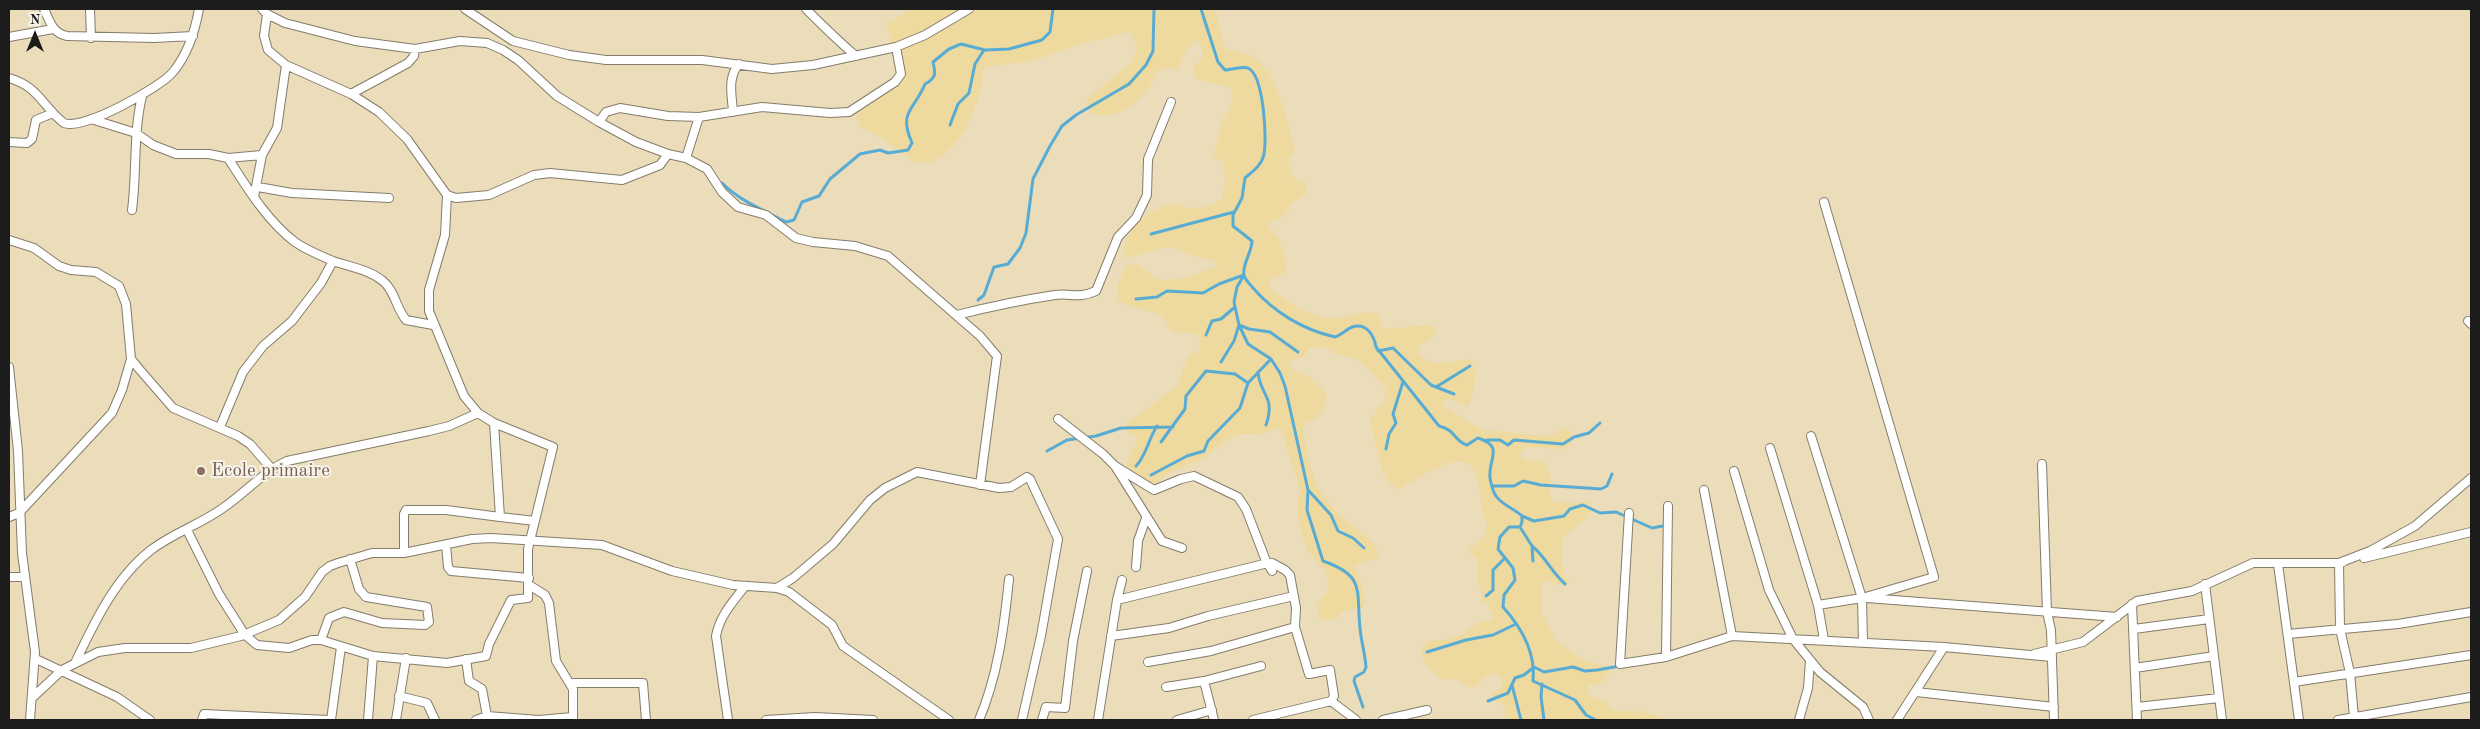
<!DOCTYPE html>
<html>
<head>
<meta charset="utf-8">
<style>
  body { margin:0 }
  #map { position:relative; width:2480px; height:729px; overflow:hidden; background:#ebddba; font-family:"Old Standard TT",serif }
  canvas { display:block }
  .frame { position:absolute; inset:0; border:10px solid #1c1c1c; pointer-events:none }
  .north { position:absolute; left:10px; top:10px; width:50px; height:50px; -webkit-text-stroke:4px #f7f3e8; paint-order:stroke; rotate:0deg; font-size:14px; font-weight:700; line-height:20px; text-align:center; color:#1c1c1c }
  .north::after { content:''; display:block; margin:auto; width:18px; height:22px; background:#1c1c1c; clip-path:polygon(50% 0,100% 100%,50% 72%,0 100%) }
</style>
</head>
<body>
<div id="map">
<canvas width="2480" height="729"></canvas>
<div class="frame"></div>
<div class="north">N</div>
</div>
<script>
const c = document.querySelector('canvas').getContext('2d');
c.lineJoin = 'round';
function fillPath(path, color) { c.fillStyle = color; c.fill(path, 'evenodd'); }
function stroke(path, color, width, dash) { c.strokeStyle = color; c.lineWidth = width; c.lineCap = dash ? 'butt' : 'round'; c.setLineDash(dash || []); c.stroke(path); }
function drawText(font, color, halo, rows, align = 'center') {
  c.font = font + ' "Old Standard TT",serif'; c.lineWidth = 4; c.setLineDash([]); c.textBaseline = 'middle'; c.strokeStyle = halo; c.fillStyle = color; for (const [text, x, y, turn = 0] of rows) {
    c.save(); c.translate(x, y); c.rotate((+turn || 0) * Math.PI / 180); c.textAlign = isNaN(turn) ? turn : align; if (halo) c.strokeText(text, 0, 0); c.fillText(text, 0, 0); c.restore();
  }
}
fillPath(new Path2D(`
  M912,9H1216L1223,45L1228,50L1248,54L1259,62L1268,72L1280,97L1295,150L1288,160C1291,174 1291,180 1305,183L1306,194L1293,202L1283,217L1267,223L1269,229C1282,237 1286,256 1285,271L1280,276L1270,278V289C1286,300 1306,314 1326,318C1340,321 1369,307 1379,315L1382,329L1432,325L1436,331L1435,336L1419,346L1418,353C1433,372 1451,358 1471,360C1480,374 1473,391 1468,407L1451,400H1444L1443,406L1482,430L1547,436L1553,435L1562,428L1572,431V445L1563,449L1526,447L1520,454L1524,460L1543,461L1551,478L1549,490L1552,501L1556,503L1588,502L1592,506L1588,517L1563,537C1559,554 1561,570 1569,584C1560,587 1551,580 1542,581L1541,612L1558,643L1586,661L1605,666L1609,672L1601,684L1589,685L1587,689L1591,697L1606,701C1612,714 1622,711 1634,711C1644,711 1657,716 1665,720H1505V708L1501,701L1495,703L1492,694L1503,685L1501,677L1494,673L1485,676L1475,687H1468L1456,679H1441C1430,670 1423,663 1421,649L1430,640H1446L1464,634L1480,621L1489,622L1493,619L1489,605L1481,600L1482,589L1477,583V559L1468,551C1474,546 1483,538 1486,531C1489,524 1485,520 1483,513C1479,500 1482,464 1463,462C1444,460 1415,480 1399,489C1379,483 1375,438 1370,419L1384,402L1386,388L1359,360L1332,353L1329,348H1310L1304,356L1290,360L1288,367L1309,377L1327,394C1324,411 1321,417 1305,424L1303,430C1311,470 1312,490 1344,519C1357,531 1371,537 1379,554L1376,558L1354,565L1363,589L1364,606L1360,609C1347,608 1344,610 1335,620H1320L1317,605L1326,594L1329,583L1325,571L1308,552L1301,532L1297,509L1300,489L1281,430L1275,429L1258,434H1240L1228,439L1202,459L1168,473L1157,485C1146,482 1132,476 1126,465L1138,437L1127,431L1126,424L1177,386L1189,354L1196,352L1200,348V340L1196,334L1172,332L1161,315L1117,301L1118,284L1125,266L1131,264H1139L1153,277L1162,280L1184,278L1217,266L1214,260L1190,255L1172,247L1157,249L1129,258L1124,253C1124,230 1153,203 1177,204C1182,205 1187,208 1192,208C1203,209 1213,204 1222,199L1225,181L1223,161L1213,156L1221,124L1233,100L1231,88L1197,79L1194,74V66L1204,56L1199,41C1187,42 1183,59 1177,69C1172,69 1163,67 1158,71C1154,74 1152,83 1149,87C1135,108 1114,120 1090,113L1086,100L1133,61L1137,47L1130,32L1088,42L1035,60L984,67L979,97L964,132L945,154L931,162L915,163L885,140L859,126L855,114L899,85L898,72L886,24Z`), '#eeda9e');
stroke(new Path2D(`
  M1201,9L1218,62L1225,70C1231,70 1243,66 1248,68C1264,75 1267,139 1264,154C1262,165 1253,171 1245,178L1242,198L1233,215V226L1252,241C1252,252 1242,264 1244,275C1245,280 1250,284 1253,288C1274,312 1303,330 1335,337C1341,335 1347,329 1352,327C1367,322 1374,336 1376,347L1439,426C1456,430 1454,441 1467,445L1478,438C1503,446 1490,457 1490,473C1489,478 1493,492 1496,496C1502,505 1515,509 1522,516V522L1520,527H1509L1500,537L1498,549L1513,568L1515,580L1504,595L1503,607C1522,628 1536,652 1533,681L1575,700L1586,715L1596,720
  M950,125L958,104L969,93L975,64L984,50
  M722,183C740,201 763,210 786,222L794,220L802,202L819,196L830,179L860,154L880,150L888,153L908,150L912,143C898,111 914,111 925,84C936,78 936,74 933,62L949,49L961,44L985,50L1009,49L1042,40L1050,32L1053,9
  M1151,234L1234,212
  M1244,275L1237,287L1234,302L1239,325L1248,344L1271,359L1280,373L1285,386L1308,490L1307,510L1323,561C1366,576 1356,590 1360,628C1361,641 1365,653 1366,667L1364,672L1355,677L1354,681L1363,707
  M1136,299L1157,297L1167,291L1203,293L1219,284L1244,275
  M978,300L984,295L994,267L1008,264L1020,248L1026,233L1033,179L1050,146L1062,126L1076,115L1129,84L1146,65L1153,51L1154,9
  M1206,335L1212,321L1221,319L1235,307
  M1378,351L1393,348L1431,385L1454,394
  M1221,362L1234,341L1239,325L1249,329L1270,332L1298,352
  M1258,372C1260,396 1276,396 1266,425
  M1436,387L1470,366
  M1487,440H1500L1508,445L1514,440L1563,444L1574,437L1589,433L1600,423
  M1161,442L1185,409L1186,396L1206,371L1235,374L1248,383L1271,359
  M1386,449L1389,434L1396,423L1393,414L1403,382
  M1047,451L1067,440L1096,436L1121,428L1173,427
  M1136,466C1146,456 1148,440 1157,426
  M1151,475L1187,456L1204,451L1208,441L1240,408L1248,383
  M1493,486H1514L1523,481L1541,485L1601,489L1607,486L1612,474
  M1309,491L1331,515L1338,531L1353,538L1364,548
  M1522,516L1534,521L1564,516L1570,509L1583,505L1600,513L1616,512L1652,528L1668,525
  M1520,527L1532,546L1533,561
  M1532,546C1546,557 1551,572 1565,584
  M1486,596L1493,590V570L1504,559
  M1427,652L1466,640L1493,635L1516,624
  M1542,684L1541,697L1544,720
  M1512,685L1521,720
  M1488,701L1508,693L1515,678L1524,675L1534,667L1544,672L1573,667L1585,671L1597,670L1620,666`), '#58acd4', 3);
const minor = new Path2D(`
  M44,9C50,21 52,33 67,36L154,38L193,36
  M90,9L91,38
  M262,9L267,14L285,23L355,41L415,49L460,41L487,43L503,50L518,60L557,96L599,122L636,142L668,154L686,158L707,169L722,192L738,207L766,215L796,238L813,242L855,246L888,256L980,336L997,356L980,485
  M465,9L513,41L569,55L606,60H702L772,69L813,65L896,47L925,35L969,9
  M806,9C822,25 838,41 856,56
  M267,14L264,36L268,50L286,65L351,94L379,112L407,139L447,195L445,235L429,290V311L464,396L478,413L494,423L500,517L535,521
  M9,37L53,29
  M9,78C32,85 37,95 53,113
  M351,94L408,63L414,56L415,49
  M733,112C732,95 727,78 739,64
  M91,119L136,133L153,145L176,154H209L228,158C246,186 267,221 295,242C305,249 321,256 333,261C350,267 368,269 383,281C395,291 396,308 406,320L433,325
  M599,122L606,112L620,108L668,116L699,117
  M9,142L27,143L32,139L36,120L53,113C56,116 61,121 64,123C83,131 161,87 173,72C188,54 195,31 199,9
  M228,158L262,155
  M686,158L699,117L762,107L830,113L849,112L895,82L901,74L896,47
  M258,187L292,193L389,198
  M447,195L456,198L489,195L534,175L550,173L622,180L660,165L668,154
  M254,197L262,155L277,128L286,65
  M132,210C137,172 133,134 142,96
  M9,240L34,248L59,266L71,270L96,272L119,286L126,304L131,359L140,370L173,408L238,436L250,444L271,468
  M957,315C989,307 1021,300 1055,295C1072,293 1078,299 1096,291L1118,237L1136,218L1147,195L1148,159L1171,102
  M2468,321L2471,324
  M9,367L18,451L22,553L35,652L30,720
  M1058,419L1103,454L1115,466L1162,541L1182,548
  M220,427L243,372L263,346L292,321L321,283L333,261
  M1811,436L1862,598L1863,642
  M1770,448L1818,605L1824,640
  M2042,464L2047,612L2051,630L2054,720
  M1115,466L1154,490L1181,479L1194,476L1238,497L1246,509L1266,561L1272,571
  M1734,471L1769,590L1793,639L1820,672L1863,707L1869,720
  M1704,490L1732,636
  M1629,513L1620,664L1666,657L1732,636L1944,647L2052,657
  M9,517L19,513L112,413L122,390L131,359
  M187,530L219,594L245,635L257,645L289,648L312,640H321L373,656L447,663L486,656L489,644L511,600L528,598V549L553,447L494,423
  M446,545L448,567L451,571L529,578
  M404,553V514L406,510H446L500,517
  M2364,558L2471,532
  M2343,562L2339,563L2340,629L2350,673L2354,717
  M1272,563L1285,570L1290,575L1296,608L1295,627L1309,674L1330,670L1334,696L1331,701L1356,720
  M2278,564L2299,720
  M1136,567L1138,541L1146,518
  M9,577H24
  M2205,584L2222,720
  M529,585L545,595L549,603L556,661L573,689V720
  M777,588L793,578L833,544L870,500L885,488L917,472L999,488L1011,487L1027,477L1030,479L1058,539L1041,636L1022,720
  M1867,598L2117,617
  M1117,600L1268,563
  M2132,604L2137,720
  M1818,605L1862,598L1934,577L1824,202
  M2134,629L2209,619
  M2288,634L2398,624L2471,612
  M1111,636L1169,628L1208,616L1294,596
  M321,640L329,618L344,612L382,623L425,625L429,622L427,607L366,597L359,589L350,559
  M2034,654L2083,642L2137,601L2192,591L2253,563H2339L2370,551L2415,526L2471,478
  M1666,657L1668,506
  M36,659L117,697L150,720
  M466,659L469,681L482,689L487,716L539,720L572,717
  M1148,662L1211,651L1295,627
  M75,663C94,623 115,578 151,550C173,533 201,524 223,508C246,492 263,472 287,461L429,431L449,426L478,413
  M2135,668L2214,656
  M1204,681L1214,720
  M2294,682L2471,655
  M571,683H643L646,720
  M1166,687L1204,681L1261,666
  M1916,692L2054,707
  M399,696L427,703L435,720
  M32,698L62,670L98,652L125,648H191L241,636L279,620L305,597L322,572L330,566L338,563L372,553H404L472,539L491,538L602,545L672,571L733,585L777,588L789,592L832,625L843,646L949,720
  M2137,707L2219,698
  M202,720L204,714L328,720
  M331,720L341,647
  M368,720L373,656
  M396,720L406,658
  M476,720L487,716
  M728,720L716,636C720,615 733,602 745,586
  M766,720L815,717L873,720
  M979,720C998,675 1004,628 1009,579
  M1042,720L1046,707L1065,708L1073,641L1087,571
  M1098,720L1117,600L1122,580
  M1177,720L1212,710
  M1253,720L1331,701
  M1383,720L1427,710
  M1799,720L1808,688L1810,660
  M1897,720L1944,647
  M2338,720L2471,697`);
stroke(minor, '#847c6b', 10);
stroke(minor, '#fff', 8);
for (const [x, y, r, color] of [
  [201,471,5,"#8d6e63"]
]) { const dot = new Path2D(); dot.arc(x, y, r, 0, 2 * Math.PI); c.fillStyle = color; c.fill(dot); stroke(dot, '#f7f3e8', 2); }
drawText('19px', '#785e54', '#f7f3e8', [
  ["Ecole primaire",211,471]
], 'left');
</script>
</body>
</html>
